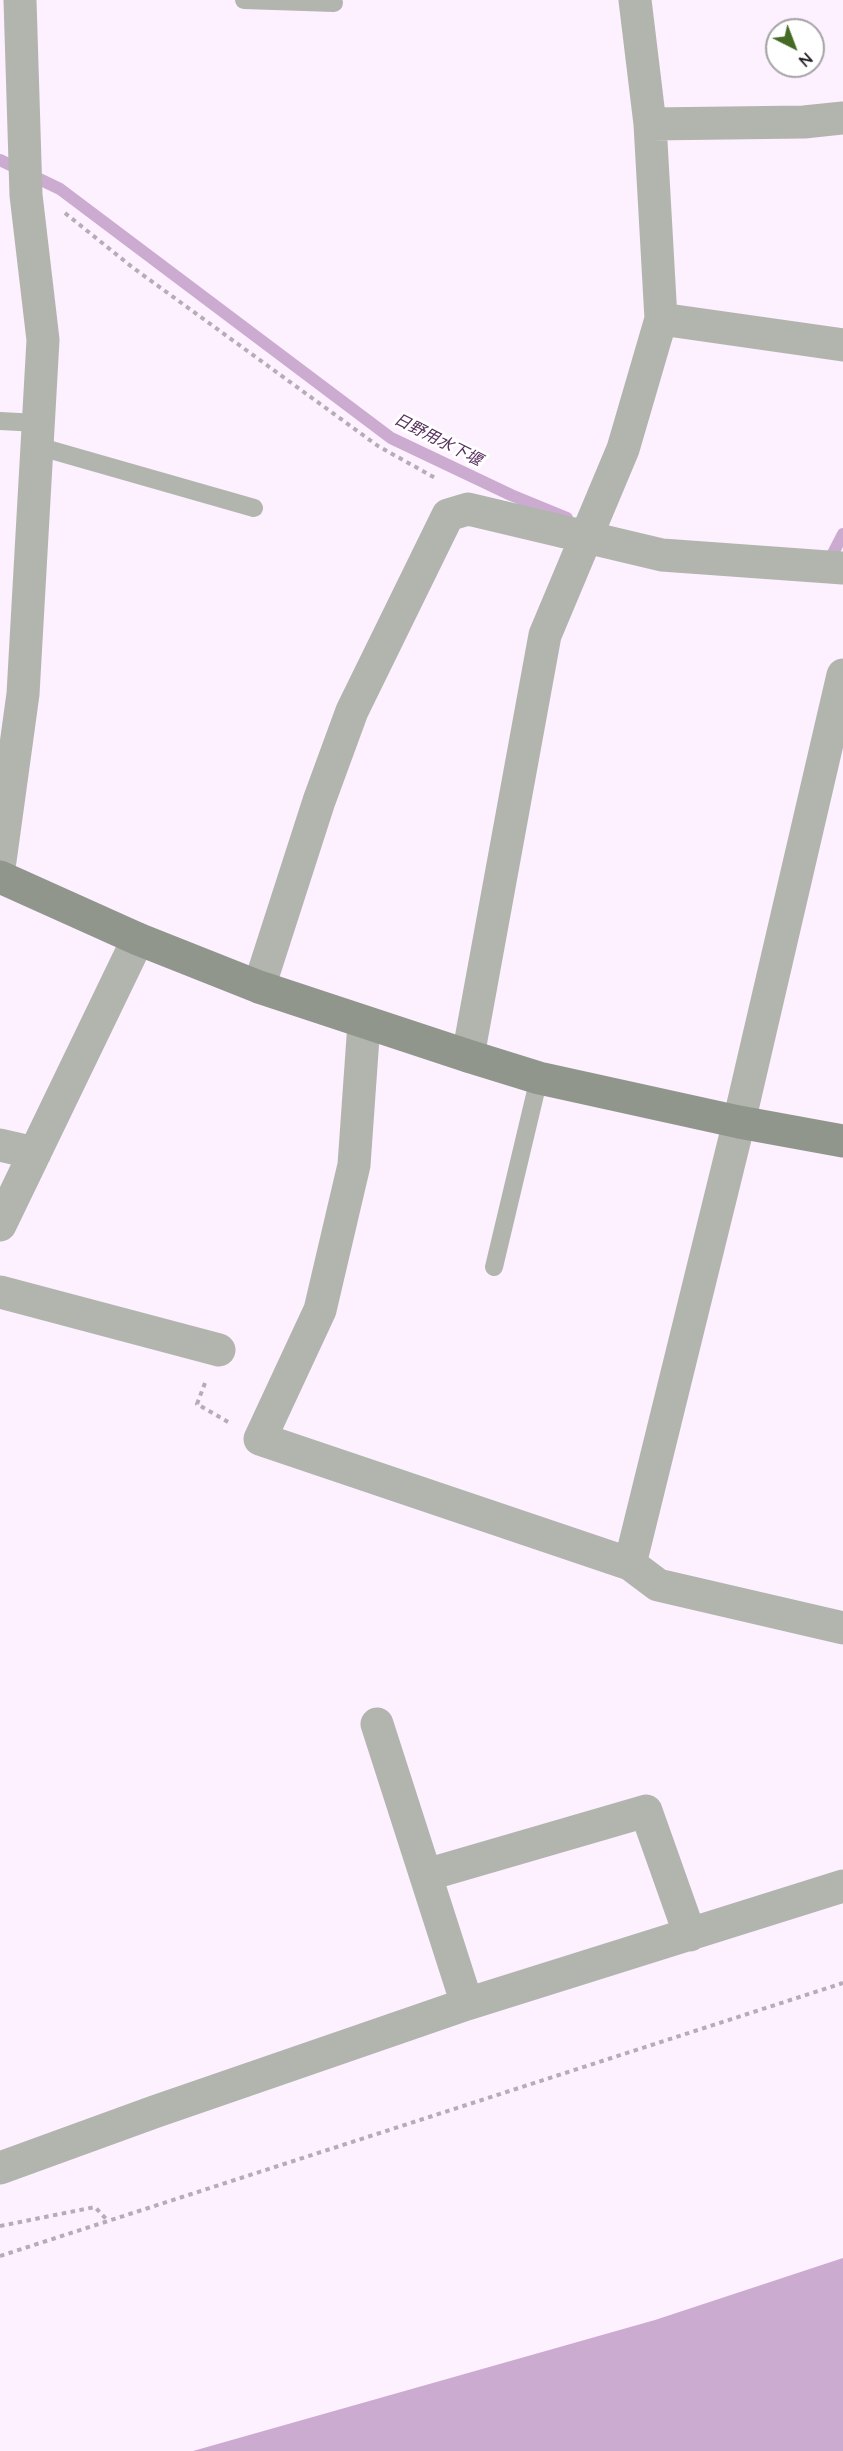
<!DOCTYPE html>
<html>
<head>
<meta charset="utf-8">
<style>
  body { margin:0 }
  #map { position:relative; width:843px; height:2451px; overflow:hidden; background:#fdf0ff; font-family:Quicksand,sans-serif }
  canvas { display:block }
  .north { position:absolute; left:765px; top:18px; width:60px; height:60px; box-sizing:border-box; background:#fff; border:2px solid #a5a3a5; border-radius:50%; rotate:138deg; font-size:16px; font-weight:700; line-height:24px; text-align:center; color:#1e191f }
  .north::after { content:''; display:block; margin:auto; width:21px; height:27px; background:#446a24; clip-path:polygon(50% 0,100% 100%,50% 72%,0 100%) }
</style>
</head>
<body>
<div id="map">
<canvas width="843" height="2451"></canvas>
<div class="north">N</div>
</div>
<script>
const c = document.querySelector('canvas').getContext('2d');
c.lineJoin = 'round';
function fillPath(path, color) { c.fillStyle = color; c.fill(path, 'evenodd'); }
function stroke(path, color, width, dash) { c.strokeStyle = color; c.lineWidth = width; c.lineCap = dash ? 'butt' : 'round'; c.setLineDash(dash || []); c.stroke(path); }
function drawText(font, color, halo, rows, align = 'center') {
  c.font = font + ' Quicksand,"Noto Sans JP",sans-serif'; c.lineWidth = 6; c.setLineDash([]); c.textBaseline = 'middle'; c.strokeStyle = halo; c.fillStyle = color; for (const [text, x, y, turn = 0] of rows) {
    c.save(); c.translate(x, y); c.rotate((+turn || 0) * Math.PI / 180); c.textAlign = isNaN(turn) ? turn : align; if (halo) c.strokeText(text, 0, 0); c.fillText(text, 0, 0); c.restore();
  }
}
fillPath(new Path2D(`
  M843,2258V2451H193L655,2320Z`), '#cbabcf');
stroke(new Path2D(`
  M0,160L60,189L391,438L511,495L567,518
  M828,563L843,534`), '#cbabcf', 12);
stroke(new Path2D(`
  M65,213L132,267L378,446L437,479
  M205,1383L197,1404L228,1422
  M0,2226L95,2207L108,2221
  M0,2256L843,1983`), '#b6acb8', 4, [4.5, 4.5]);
stroke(new Path2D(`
  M244,0L334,3
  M0,421L38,423
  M37,446L254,508
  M494,1267L539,1078`), '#b1b5ae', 18);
stroke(new Path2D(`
  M650,124L804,122L843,118
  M661,319L843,345
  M0,861L23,694L43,340L26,195L20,0
  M259,987L319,801L352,711L448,515L468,509L662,555L843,568
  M364,1023L354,1165L320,1310L260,1439L630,1564L658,1585L843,1628
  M468,1056L545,635L623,449L661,319L650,124L635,0
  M0,1145L35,1153
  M0,1225L138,939
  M0,1292L219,1350
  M630,1564L739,1122L843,675
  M377,1724L467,2004
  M426,1875L646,1811L690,1935
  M0,2168L154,2112L467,2004L843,1886`), '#b1b5ae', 33);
stroke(new Path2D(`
  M0,877L138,939L259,987L468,1056L539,1078L739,1122L843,1141`), '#90968c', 33);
drawText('italic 16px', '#562c5c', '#fff', [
  ["日野用水下堰",438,440,27]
]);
</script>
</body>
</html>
